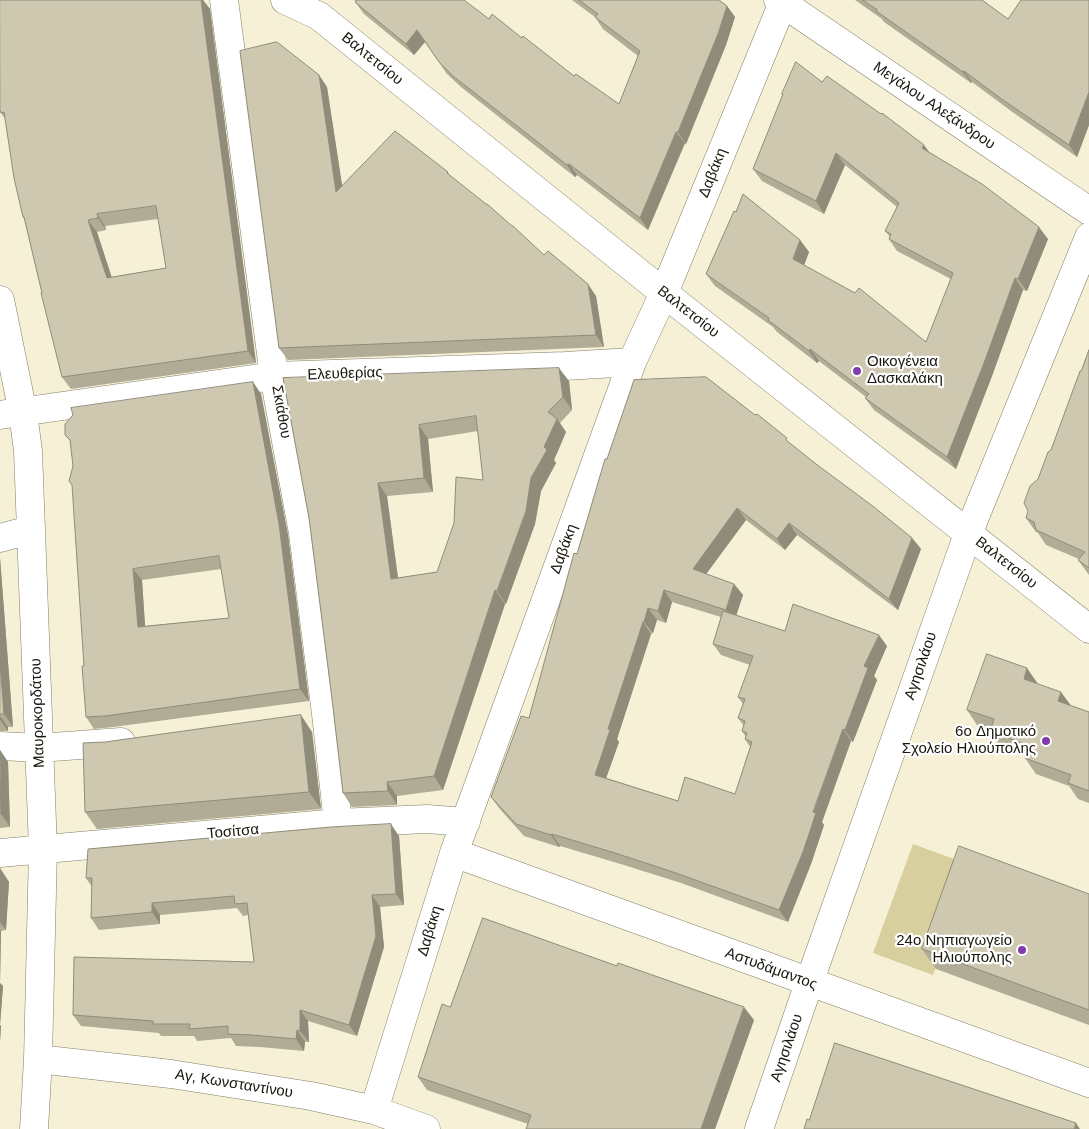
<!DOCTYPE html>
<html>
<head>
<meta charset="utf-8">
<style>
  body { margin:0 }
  canvas { display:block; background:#f5f0d6 }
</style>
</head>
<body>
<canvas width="1089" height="1129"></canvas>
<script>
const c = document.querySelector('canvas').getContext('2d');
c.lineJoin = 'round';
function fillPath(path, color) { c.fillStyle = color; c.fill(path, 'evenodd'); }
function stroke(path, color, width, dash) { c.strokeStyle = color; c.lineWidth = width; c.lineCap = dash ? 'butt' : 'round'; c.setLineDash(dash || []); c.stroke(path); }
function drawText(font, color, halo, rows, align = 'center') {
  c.font = font + ' Arial,sans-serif'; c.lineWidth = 4.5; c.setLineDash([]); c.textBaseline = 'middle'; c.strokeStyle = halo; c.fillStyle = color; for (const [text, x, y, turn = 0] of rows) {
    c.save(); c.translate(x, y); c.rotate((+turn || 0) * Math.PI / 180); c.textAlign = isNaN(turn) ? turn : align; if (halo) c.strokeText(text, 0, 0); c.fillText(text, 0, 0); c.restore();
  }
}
fillPath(new Path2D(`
  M913,844L973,866L933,975L873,953Z`), '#d8cf9e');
const street = new Path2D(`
  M224,0L274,376L303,533L326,714L338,823
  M285,0L319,16L664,293L1089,629
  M778,0L1089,211
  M0,300L23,413L28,451L43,849L38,1059L34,1129
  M0,415L274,376L565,366L632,362
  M0,538L30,530
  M0,746L39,748L121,742
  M0,853L338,823L427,819L466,822
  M454,853L1089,1083
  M38,1059L171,1074L311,1096L374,1110L426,1129
  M374,1110L454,853L632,362L664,293L784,0
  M759,1129L809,983L968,534L1089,237`);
stroke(street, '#837f67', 29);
stroke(street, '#fff', 28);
fillPath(new Path2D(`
  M0,0H203L210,9L256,363L71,389L62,377L25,221L23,217L6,120L1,113ZM158,219L166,268L111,277L97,232L106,230L105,226Z
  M572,0H719L727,6L735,17L726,45L686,144L685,143L648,230L577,175L575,177L461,87L447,74L425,42L414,55L364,14L356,3L489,19L522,38L574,76L619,104L638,56L603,29L595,17Z
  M855,0H982L1008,19L1089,0V125L1077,157L1011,111L972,82L971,83L884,22L882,19Z
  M319,75L327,87L342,186L448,172L450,176L544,255L596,296L604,347L288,360L279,348Z
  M822,82L930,153L1048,239L1027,291L1023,290L992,376L956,469L874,410L865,398L866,397L819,361L817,363L777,332L773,327L715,286L706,274L800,240L809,252L804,265L926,342L951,279L897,251L889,239L890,237L885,231L897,207L845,165L824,214L762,181L753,169L783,95L782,94Z
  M1089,350V575L1078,560L1079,559L1046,545L1038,533L1036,532L1026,518L1038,479L1051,450Z
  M283,378L569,381L572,410L560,423L566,432L554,460L556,463L541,491L535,524L506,604H505L443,790L397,796V805L352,807L343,793L332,699L309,518ZM478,431L483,480L437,572L398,578L387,496L433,492L428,439Z
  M253,382L261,394L288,535L309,701L113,727L94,729L86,717L84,666L73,466L70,441L65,435ZM221,569L229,618L145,626L142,580Z
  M791,444L816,464L912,538L921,549L898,610L797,535L785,550L746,520L706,574L734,584L743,595L736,616L785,631L887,646L874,676L877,680L853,742L851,741L822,822L824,825L811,864L788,922L681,883L624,865L560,846L559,847L524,836L499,808L491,797L529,718L577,554ZM672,602L721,617L713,644L721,655L750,665L738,697L743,704L738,718L744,726L742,731L746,737L745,739L750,747L735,794L678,801L606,778L619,742L617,739L651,634L653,633L657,620L666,623Z
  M0,558L13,727H8V731H0Z
  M1038,684L1071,706L1089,712V803L1078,799L1069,786L1036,774L1025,758L1026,756L1001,747L990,731L991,730L977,725L967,710Z
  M312,732L321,809L97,829L85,812Z
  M0,750L8,762L10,827L0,828Z
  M399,836L404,905L380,907L384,947L357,1036L308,1021L309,1042H305L304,1051L260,1047L236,1046L231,1038L197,1041L194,1036H161L159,1033L81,1026L73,1015L254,962L248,915L243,916L237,908L160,915V924L99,930L91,918L92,887L86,878Z
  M0,868L9,882L6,930L1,931L0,983L3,986L0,1025L1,1026L0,1041Z
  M1089,894V1025L936,969L922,949Z
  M450,1007L754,1020L715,1129H526L528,1124L427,1090L418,1077Z`), '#b0ac96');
fillPath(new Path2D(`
  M201,0H203L210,9L256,363L248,351Z
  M727,6L735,17L726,45L686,144L678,132Z
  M417,30L425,42L414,55L406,44Z
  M964,71L972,82L971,83L963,72Z
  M319,75L327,87L345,204L336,192Z
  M1089,92V125L1077,157L1069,145Z
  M676,132L685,143L648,230L640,218Z
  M924,145L933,157L922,148Z
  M836,153L845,165L824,214L816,201Z
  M569,164L577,175L575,177L567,165Z
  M97,214L105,226L106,230L98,218Z
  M88,220L97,232L116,290L107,278Z
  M1039,227L1048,239L1027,291L1018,279Z
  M800,240L809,252L802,271L793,259Z
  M1015,278L1023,290L992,376L956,469L947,457Z
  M588,284L596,296L604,347L596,335Z
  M810,349L819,361L817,363L809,351Z
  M559,368L569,381L572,410L563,397Z
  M253,382L261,394L288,535L309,701L300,689Z
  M557,419L566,432L554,460L556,463L541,491L535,524L506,604L497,591L531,478L544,447Z
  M419,425L428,439L433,492L424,478Z
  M378,483L387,496L400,593L391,579Z
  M737,508L746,520L701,581L693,569Z
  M789,523L797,535L785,550L777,539Z
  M912,538L921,549L898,610L889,599Z
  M0,558L13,727L4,714L0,663Z
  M133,569L142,580L146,639L138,627Z
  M734,584L743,595L734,622L726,610Z
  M495,590L505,604L443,790L434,776Z
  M664,590L672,602L666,623L658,611Z
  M648,608L657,620L653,633L644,622Z
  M643,622L651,634L617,739L619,742L603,787L595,775L608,729Z
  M879,635L887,646L874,676L877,680L853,742L845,730L864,666Z
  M1027,668L1038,684L1024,679Z
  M1061,692L1072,707L1058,701Z
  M301,715L312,732L321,809L309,792Z
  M0,716L8,727V731L0,720Z
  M843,729L851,741L822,822L824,825L811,864L788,922L779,910Z
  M0,750L8,762L10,827L1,814Z
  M387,782L397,796V805L388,791Z
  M391,824L399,836L404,905L396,894Z
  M552,834L560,846L559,847L551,835Z
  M0,868L9,882L6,930L0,922Z
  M372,895L380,907L384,947L357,1036L349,1025Z
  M152,903L160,915V924L152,912Z
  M0,930L1,931L0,983L3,986L0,1025L1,1026L0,1041Z
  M744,1007L754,1020L715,1129H701Z
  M300,1010L308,1021L309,1042L300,1031Z
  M297,1030L305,1042L304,1051L296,1039Z
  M1076,1123L1080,1129H1074Z`), '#908c7a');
const building = new Path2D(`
  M0,0H201L248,351L62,377L41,293H42L24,217H23L14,178L4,112L1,113L0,110ZM156,206L166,268L107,278L88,220L98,218L97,214Z
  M356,0H464L489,19L492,14L522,38L523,36L574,76L576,74L619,104L640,51L595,17L598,14L579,0H719L727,6L718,34L678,132H676L640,218L569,164L567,165L453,76L439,62L417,30L406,44L356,3Z
  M863,0H982L1008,19L1021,0H1089V92L1069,145L1003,100L964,71L963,72L876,11L877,10Z
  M277,42L319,75L336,192L395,131L448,172L447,173L486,204H487L512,226H513L544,255L548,251L588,284L596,335L279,348L240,51Z
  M796,62L822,82L827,76L881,114L882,113L924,145L922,148L982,184L1039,227L1018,279L1015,278L984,363L947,457L865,398L869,394L810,349L809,351L768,320L769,318L706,274L734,211L736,212L743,194L800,240L793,259L855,293L859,288L926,342L953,273L889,239L891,234L885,231L899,203L836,153L816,201L753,169L783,94H782Z
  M1089,350V568L1078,560L1085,552L1036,530L1034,522L1026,518L1028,511L1024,503L1030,486L1038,479L1048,452L1051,450L1080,371H1081Z
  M559,368L563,397L548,412L557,419L544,447L547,450L531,478L526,511L497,591L495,590L434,776L387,782L388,791L343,793L332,699L309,518L283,378ZM476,416L483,480L456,477L454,523L437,572L391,579L378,483L424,478L419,425Z
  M706,377L755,415L757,414L787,438L786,440L816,464L874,507L912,538L889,599L789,523L777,539L737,508L693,569L734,584L726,610L664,590L658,611L648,608L644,622H643L608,729L610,730L595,775L678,801L685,777L735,794L752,742L745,739L747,733L742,731L745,721L738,718L745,699L738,697L753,656L713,644L723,611L785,631L793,604L879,635L864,666L868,668L845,730L843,729L813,812L816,813L803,852L779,910L673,872L615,853L552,834L551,835L516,824L491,797L521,716L529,718L574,553L577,554L605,459H607L634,380Z
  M253,382L279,524L300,689L105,716L86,717L82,666H84L72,485L69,481L73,466L70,440L65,435V424L73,415L71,408ZM219,556L229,618L138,627L133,569Z
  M987,654L1027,668L1024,679L1061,692L1058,701L1089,712V791L1068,783L1071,775L1025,758L1030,746L990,731L994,719L967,710Z
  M0,663L4,714H0Z
  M301,715L309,792L85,812L83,743L105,742Z
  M0,780L1,814H0Z
  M391,824L396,894L372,895L376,936L349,1025L300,1010V1031L297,1030L296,1039L252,1035L228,1034V1026L189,1029L190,1024H153V1021L73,1015L74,957L254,962L247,903L235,904L234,896L152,903V912L91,918L92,878H86L88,849L331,827Z
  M959,846L1089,894V1010L922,949Z
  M483,918L617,966L618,963L744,1007L701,1129H526L531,1115L418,1077L442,1004L450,1007Z
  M835,1043L1076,1123L1074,1129H804L807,1119L809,1120Z`);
fillPath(building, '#cdc8af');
stroke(building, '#908c7a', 1);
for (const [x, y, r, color] of [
  [857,371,5,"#803caf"],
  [1046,741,5,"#803caf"],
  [1022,950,5,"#803caf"]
]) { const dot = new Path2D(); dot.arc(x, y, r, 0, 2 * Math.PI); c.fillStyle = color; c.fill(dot); stroke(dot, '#fff', 2); }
drawText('15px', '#18160d', '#fff', [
  ["Βαλτετσίου",372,59,39],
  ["Μεγάλου Αλεξάνδρου",934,106,34],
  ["Δαβάκη",713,173,-68],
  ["Βαλτετσίου",688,312,38],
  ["Ελευθερίας",345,374,-2],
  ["Σκιάθου",281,412,80],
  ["Δαβάκη",564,549,-70],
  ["Βαλτετσίου",1006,563,38],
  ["Αγησιλάου",921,666,-71],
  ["Μαυροκορδάτου",38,713,-92],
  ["Τοσίτσα",233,832,-5],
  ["Δαβάκη",430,931,-73],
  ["Αστυδάμαντος",771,969,20],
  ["Αγησιλάου",787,1048,-71],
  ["Αγ, Κωνσταντίνου",234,1084,9]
]);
drawText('15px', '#18160d', '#fff', [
  ["Οικογένεια",867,362,"left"],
  ["Δασκαλάκη",867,379,"left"],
  ["6ο Δημοτικό",1036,732],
  ["Σχολείο Ηλιούπολης",1036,749],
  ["24ο Νηπιαγωγείο",1012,941],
  ["Ηλιούπολης",1012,958]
], 'right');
</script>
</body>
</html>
